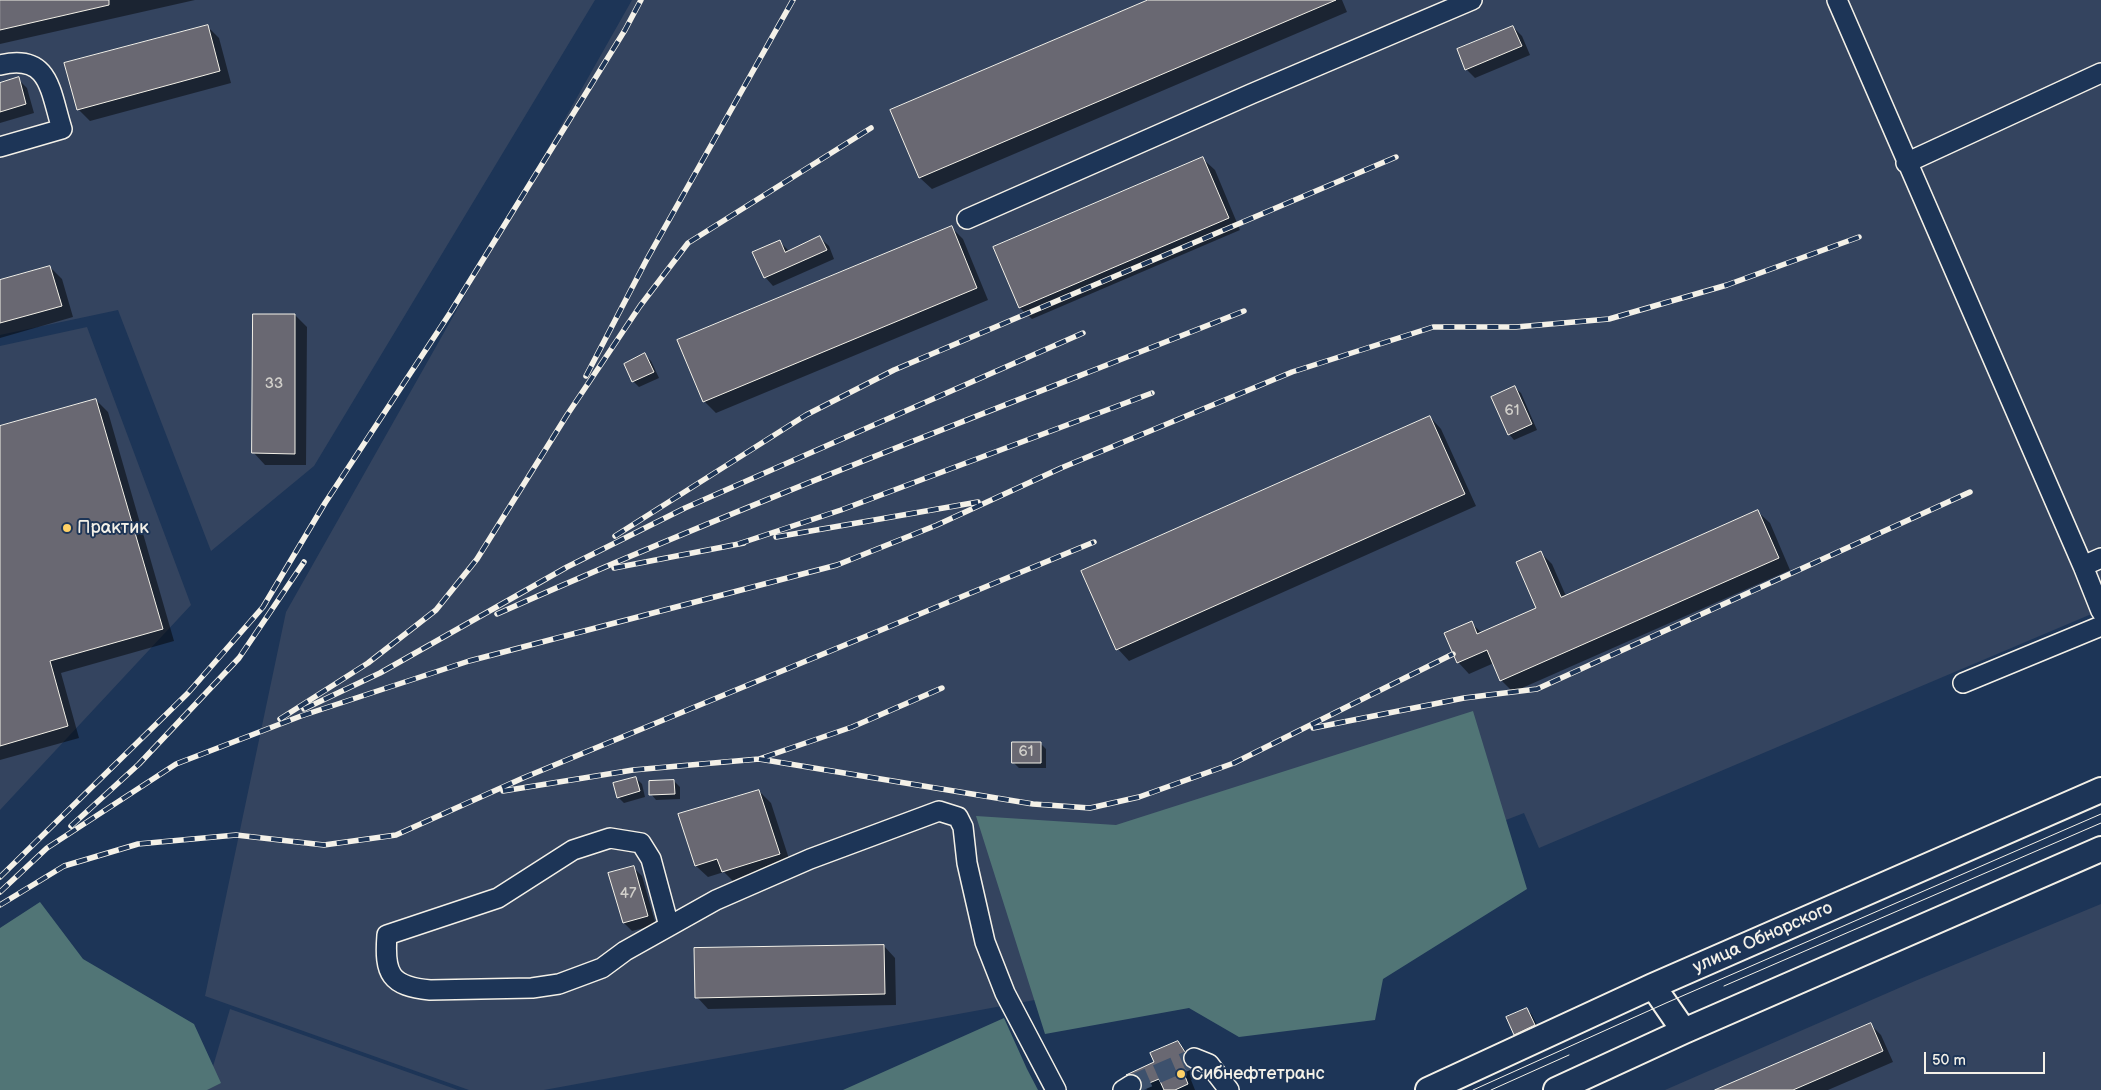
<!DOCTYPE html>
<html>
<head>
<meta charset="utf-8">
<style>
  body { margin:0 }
  #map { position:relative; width:2101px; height:1090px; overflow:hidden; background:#1d3557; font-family:"Balsamiq Sans",sans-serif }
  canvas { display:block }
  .scale { position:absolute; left:1924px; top:1052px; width:121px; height:22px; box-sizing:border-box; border:2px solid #f4f1e8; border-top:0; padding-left:6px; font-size:15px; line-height:18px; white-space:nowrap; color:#f4f1e8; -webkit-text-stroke:4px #1d3557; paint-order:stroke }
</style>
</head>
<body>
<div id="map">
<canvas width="2101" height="1090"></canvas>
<div class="scale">50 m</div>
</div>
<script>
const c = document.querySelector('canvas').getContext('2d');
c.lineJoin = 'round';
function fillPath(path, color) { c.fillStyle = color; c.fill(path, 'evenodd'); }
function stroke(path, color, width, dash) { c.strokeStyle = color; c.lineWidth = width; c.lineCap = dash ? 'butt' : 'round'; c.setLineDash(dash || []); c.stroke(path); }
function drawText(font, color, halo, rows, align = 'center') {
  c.font = font + ' "Balsamiq Sans",sans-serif'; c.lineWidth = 4; c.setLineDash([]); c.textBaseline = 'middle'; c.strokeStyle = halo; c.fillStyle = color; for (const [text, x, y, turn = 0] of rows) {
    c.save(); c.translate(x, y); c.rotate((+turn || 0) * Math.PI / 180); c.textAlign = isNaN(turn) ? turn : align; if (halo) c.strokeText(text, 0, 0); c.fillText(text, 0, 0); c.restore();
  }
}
fillPath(new Path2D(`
  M0,0H595L314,466L211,551L118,310L0,335Z
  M632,0H2101V610L1539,848L1524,813L1051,997L544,1090H469L205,996L286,612Z
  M87,327L191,605L0,810V346Z
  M2101,904V1090H1665L1915,981Z
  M230,1009L458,1090H206Z`), '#34445f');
fillPath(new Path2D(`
  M1473,711L1527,889L1383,979L1375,1020L1239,1037L1189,1008L1045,1034L976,816L1116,825Z
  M40,902L83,959L194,1024L221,1083L207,1090H0V928Z
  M1004,1018L1027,1069L1038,1090H843Z`), '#517576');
fillPath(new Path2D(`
  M0,0H195L0,44Z
  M1151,0H1342L1347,12L932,189L920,178L892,111Z
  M207,26L219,38L231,83L90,121L78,109Z
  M1513,27L1522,36L1530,55L1475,78L1467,70L1458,50Z
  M18,79L27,88L34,113L0,123V84Z
  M1203,159L1215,170L1240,230L1032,319L1020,308Z
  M951,227L963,239L988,300L716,413L705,402L679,340Z
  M820,238L829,246L834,259L773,286L765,277L779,241L789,251Z
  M50,267L62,279L73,317L0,338V281Z
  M295,315L307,327L306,465H265L254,453Z
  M645,355L651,361L659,378L639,387L633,381L625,365Z
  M1515,388L1521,393L1537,430L1514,440L1509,434Z
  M96,400L108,412L174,641L61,673L79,738L0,760V428Z
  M1430,417L1441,429L1476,506L1129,661L1118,649Z
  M1758,512L1770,523L1790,570L1513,692L1501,680L1494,663L1469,674L1458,662L1471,623L1482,633L1538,608L1540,552L1552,564L1566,596Z
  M1040,743L1046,749V768H1019L1013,762Z
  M636,778L642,784L645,797L624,803L618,797Z
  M674,781L680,787V799L656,800L651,794Z
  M759,791L771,803L791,865L735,883L724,872L708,877L696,866L680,815Z
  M633,867L642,876L656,925L632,931L624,923Z
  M884,946L895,958L896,1005L708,1009L697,997Z
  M1527,1009L1532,1015L1540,1031L1521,1040L1515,1034Z
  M1870,1024L1881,1035L1893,1062L1828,1090H1718Z
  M1178,1043L1187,1052L1192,1063L1191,1070L1197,1077L1191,1080L1195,1090H1147L1143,1083H1136L1128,1075L1156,1063Z`), '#0007');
const building = new Path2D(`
  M0,0H109V5L0,30Z
  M1148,0H1336L919,178L890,110Z
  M208,25L220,71L77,110L64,63Z
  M1513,26L1522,46L1465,70L1457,49Z
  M19,77L26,104L0,112V83Z
  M1203,157L1229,218L1019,308L993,247Z
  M952,226L977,288L703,402L677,340Z
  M820,236L827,250L764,278L752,252L780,240L785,252Z
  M50,266L62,306L0,323V280Z
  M253,314H295V454L252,453Z
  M645,353L654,372L632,382L624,364Z
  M1515,386L1532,424L1508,435L1491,397Z
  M96,399L163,629L50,661L68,726L0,746V426Z
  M1430,416L1465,494L1116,650L1081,571Z
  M1758,510L1779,558L1500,681L1487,650L1457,663L1444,633L1472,621L1477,634L1536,608L1516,562L1541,551L1561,597Z
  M1012,742H1041V763H1012Z
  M636,777L640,791L617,798L613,783Z
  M674,780L675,794L649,795V781Z
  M759,790L780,854L722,872L717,859L695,866L678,814Z
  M634,866L648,916L623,923L608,873Z
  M884,945L885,994L695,998L694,948Z
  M1527,1008L1535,1025L1514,1035L1506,1017Z
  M1871,1023L1883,1051L1837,1071L1793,1090H1715Z
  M1178,1041L1185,1052L1183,1060L1190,1068L1183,1071L1188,1084L1175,1090H1164L1159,1079L1142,1086L1141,1079L1137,1075H1126L1154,1062L1150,1053Z`);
fillPath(building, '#696872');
stroke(building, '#f4f1e8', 1);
stroke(new Path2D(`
  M1131,1085L1194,1058`), '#3d516d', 19, [19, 9]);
const minor = new Path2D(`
  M1837,0L2083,566
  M0,65C50,53 50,91 62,129L0,147
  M1906,163L2101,73
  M967,219L1251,94L1472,0
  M2101,558L2083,566L2101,611
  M1963,683L2101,626
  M669,926L651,859L641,843L610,838L573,850L498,898L387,935C384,974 390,986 430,990L532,988L559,984L602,968L625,951L716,900L810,859L939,811L958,817L963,827L967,863L985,942L1005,993L1056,1090
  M1194,1058L1209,1064L1229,1090
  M1123,1090L1131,1085`);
const major = new Path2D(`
  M1653,986L1684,1031
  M1428,1090L1653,986L2101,790
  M1556,1090L1684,1031L2101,849`);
stroke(minor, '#f4f1e8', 22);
stroke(major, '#f4f1e8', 28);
stroke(minor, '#1d3557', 19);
stroke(major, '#1d3557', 24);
stroke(new Path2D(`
  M1724,986L2101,823
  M1473,1090L1666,1003L2101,814
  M1491,1090L1569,1055`), '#f4f1e8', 1);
const rail = new Path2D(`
  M586,376L647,259L793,0
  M615,536L806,415L894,370L1396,157
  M776,537L978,502
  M738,544L841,510L1152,393
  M614,568L744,543
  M497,614C742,505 994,410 1244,311
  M304,709L380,673L567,567L685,508L1083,333
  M280,719L368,663L436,610L477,559L567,415L640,306L688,243L871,128
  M1313,728L1464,698L1537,689L1970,492
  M759,759L1033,804L1090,808L1139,797L1234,763L1453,654
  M503,791L633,770L759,759L852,727L942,688
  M71,826L139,764L239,658L304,562
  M0,877L188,693L263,607L325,503L450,313L625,30L641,0
  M0,892L47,848L176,764L301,716L469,661L837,565L937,525L1061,468L1292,372L1433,327H1516L1609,319L1727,285L1859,237
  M0,905L64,866L138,844L236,835L324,845L396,835L523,778L1094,542`);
stroke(rail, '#f4f1e8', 5.5);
stroke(rail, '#1d3557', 4, [11]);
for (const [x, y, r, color] of [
  [67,528,5,"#ffd166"],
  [1181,1074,5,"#ffd166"]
]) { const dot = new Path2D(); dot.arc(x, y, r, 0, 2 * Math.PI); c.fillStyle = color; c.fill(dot); stroke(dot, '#1d3557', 2); }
drawText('15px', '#d1cfca', null, [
  ["33",274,384],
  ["61",1512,411],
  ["61",1026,752],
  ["47",628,894]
]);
drawText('18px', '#f4f1e8', '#1d3557', [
  ["Практик",77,528],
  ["Сибнефтетранс",1191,1074]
], 'left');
drawText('18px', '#f4f1e8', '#1d3557', [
  ["улица Обнорского",1763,938,-24]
]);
</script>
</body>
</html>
